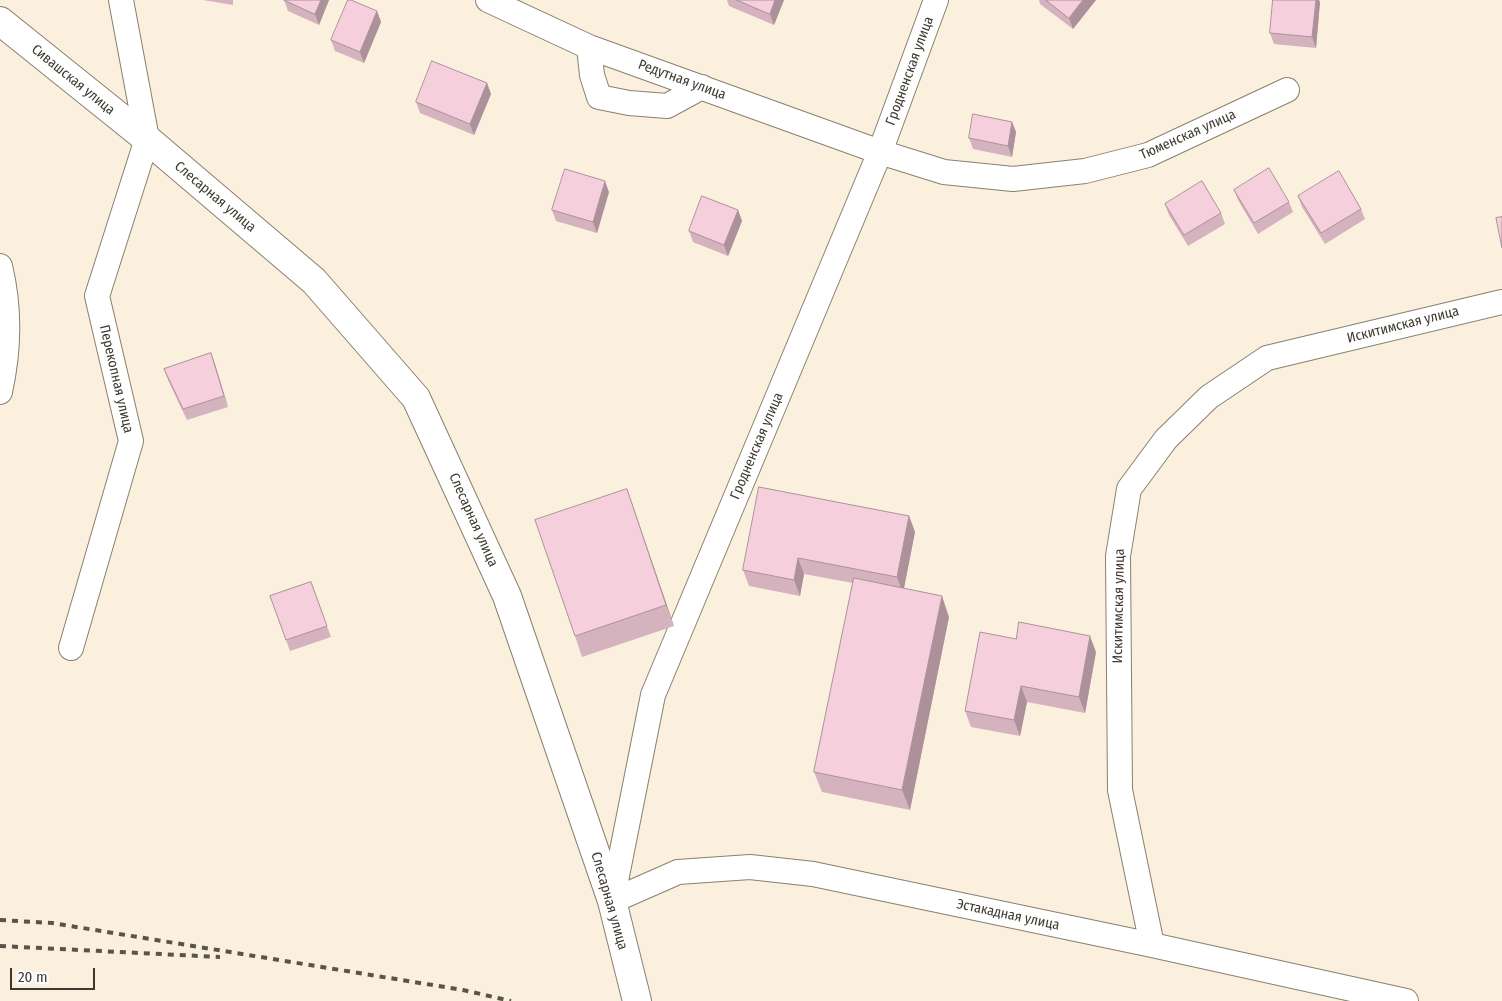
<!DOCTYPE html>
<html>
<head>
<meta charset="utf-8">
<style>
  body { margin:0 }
  #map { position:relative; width:1502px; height:1001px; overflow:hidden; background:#faf0dd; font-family:"Fira Sans Condensed",sans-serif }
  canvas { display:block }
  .scale { position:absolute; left:10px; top:968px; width:85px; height:22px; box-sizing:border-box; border:2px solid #3d3931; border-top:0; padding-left:6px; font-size:15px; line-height:18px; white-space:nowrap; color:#3d3931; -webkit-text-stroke:4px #fefefe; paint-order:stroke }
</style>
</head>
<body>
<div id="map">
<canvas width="1502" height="1001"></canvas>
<div class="scale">20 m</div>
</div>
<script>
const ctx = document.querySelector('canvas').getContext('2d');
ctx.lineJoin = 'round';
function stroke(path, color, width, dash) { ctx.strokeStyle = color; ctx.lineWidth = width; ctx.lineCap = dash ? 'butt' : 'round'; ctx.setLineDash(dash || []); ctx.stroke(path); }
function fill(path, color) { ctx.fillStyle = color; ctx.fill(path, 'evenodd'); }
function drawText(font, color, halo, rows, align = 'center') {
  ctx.font = font + ' "Fira Sans Condensed",sans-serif'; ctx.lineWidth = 5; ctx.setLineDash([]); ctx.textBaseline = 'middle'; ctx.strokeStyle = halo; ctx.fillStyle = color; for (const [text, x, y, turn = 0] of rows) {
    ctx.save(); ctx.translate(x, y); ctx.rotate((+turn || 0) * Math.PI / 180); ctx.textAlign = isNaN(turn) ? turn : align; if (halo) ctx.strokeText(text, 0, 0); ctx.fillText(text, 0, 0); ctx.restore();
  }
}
const street = new Path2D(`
  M 488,0 L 589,47 L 880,152 L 944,172 L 1013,179 L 1085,171 L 1148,155 L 1287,90
  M 589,47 L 592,75 L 599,97 L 629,103 L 667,106 L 702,87
  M 0,266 C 10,307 9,351 0,392
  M 71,648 L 131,441 L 97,296 L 147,139 L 121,0
  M 612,901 L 653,695 L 880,152 L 936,0
  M 612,901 L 678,872 L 750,867 L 813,874 L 1152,945 L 1406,1001
  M 1152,945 L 1120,790 L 1118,556 L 1129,489 L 1166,439 L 1209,397 L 1267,358 L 1502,302`);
const secondary = new Path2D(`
  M 0,21 L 147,139 L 314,281 L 416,398 L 507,596 L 612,901 L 637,1001`);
stroke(street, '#89806e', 26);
stroke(secondary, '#89806e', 30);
stroke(street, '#fff', 24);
stroke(secondary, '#fff', 28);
stroke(new Path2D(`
  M 0,920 L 52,923 L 463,990 L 511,1001
  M 0,946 L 220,957`), '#59544a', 4, [6, 6]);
fill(new Path2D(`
  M 203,0 L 233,0 L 233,5 Z
  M 284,0 L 329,0 L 319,25 L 288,11 Z
  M 727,0 L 784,0 L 774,25 L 729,6 Z
  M 1039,0 L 1096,0 L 1073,29 L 1040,4 Z
  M 1320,2 L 1316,48 L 1274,44 L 1270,33 Z
  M 377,11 L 381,22 L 364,63 L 335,51 L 331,40 Z
  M 487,83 L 491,94 L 474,135 L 420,113 L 416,102 Z
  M 1012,122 L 1016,132 L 1012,157 L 973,149 L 969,138 Z
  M 1234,190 L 1289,202 L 1293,212 L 1258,234 L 1238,200 Z
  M 609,192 L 597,233 L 556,221 L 552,210 Z
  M 1298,196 L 1361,209 L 1365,219 L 1325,244 L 1302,207 Z
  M 1165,204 L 1221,213 L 1225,224 L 1188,246 L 1169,215 Z
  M 738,210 L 742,221 L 728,256 L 693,242 L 689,231 Z
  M 211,353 L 228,407 L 187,420 L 168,380 L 164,369 Z
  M 627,489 L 674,626 L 582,657 L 575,636 Z
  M 909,516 L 915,532 L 904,588 L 949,617 L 910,810 L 822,792 L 814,772 L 853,583 L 804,574 L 800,596 L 749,586 L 743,570 Z
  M 311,582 L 331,637 L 290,651 L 270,596 Z
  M 1096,652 L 1085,713 L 1027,702 L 1020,736 L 971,727 L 965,711 Z`), '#d4b2be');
fill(new Path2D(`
  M 321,0 L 329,0 L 319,25 L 315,14 Z
  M 775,0 L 784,0 L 774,25 L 770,14 Z
  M 1083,0 L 1096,0 L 1073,29 L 1069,18 Z
  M 1316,0 L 1319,0 L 1320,2 L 1316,48 L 1312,37 Z
  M 377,11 L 381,22 L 364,63 L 360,52 Z
  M 487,83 L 491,94 L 474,135 L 470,124 Z
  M 1012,122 L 1016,132 L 1012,157 L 1008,146 Z
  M 605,181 L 609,192 L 597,233 L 593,222 Z
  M 738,210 L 742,221 L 728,256 L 724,245 Z
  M 211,353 L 215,364 L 228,407 L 224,396 Z
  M 627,489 L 634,509 L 674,626 L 666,605 Z
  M 909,516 L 915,532 L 903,593 L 897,577 Z
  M 798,558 L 804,574 L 800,596 L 794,580 Z
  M 942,596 L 949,617 L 910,810 L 902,790 Z
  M 1090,636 L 1096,652 L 1085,713 L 1079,697 Z
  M 1021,686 L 1027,702 L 1020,736 L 1014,720 Z`), '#ac919b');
const building = new Path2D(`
  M 284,0 L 321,0 L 315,14 Z
  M 348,0 L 351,0 L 377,11 L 360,52 L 331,40 Z
  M 737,0 L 775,0 L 770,14 Z
  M 1046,0 L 1083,0 L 1069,18 Z
  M 1273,0 L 1316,0 L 1312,37 L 1270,33 Z
  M 432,61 L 487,83 L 470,124 L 416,102 Z
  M 973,114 L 1012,122 L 1008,146 L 969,138 Z
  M 1269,168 L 1289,202 L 1254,223 L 1234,190 Z
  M 565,169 L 605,181 L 593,222 L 552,210 Z
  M 1339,171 L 1361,209 L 1321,233 L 1298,196 Z
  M 1202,181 L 1221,213 L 1184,235 L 1165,204 Z
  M 702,196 L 738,210 L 724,245 L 689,231 Z
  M 1502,217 L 1502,248 L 1496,218 Z
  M 211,353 L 224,396 L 183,409 L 164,369 Z
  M 759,487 L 909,516 L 897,577 L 798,558 L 794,580 L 743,570 Z
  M 627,489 L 666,605 L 575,636 L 535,520 Z
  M 854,578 L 942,596 L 902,790 L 814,772 Z
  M 311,582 L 327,626 L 286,640 L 270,596 Z
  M 1019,622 L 1090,636 L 1079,697 L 1021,686 L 1014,720 L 965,711 L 980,632 L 1016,639 Z`);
fill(building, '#f6cfdd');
stroke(building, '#ac919b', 1);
drawText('14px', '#3d3931', '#fefefe', [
  ["Гродненская улица",910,71,-70],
  ["Сивашская улица",73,80,39],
  ["Редутная улица",682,80,20],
  ["Тюменская улица",1188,135,-24],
  ["Слесарная улица",215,197,40],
  ["Искитимская улица",1403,325,-14],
  ["Перекопная улица",116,379,77],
  ["Гродненская улица",757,446,-67],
  ["Слесарная улица",473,520,66],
  ["Искитимская улица",1119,606,-89],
  ["Слесарная улица",609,901,74],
  ["Эстакадная улица",1008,915,12]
]);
</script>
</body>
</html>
